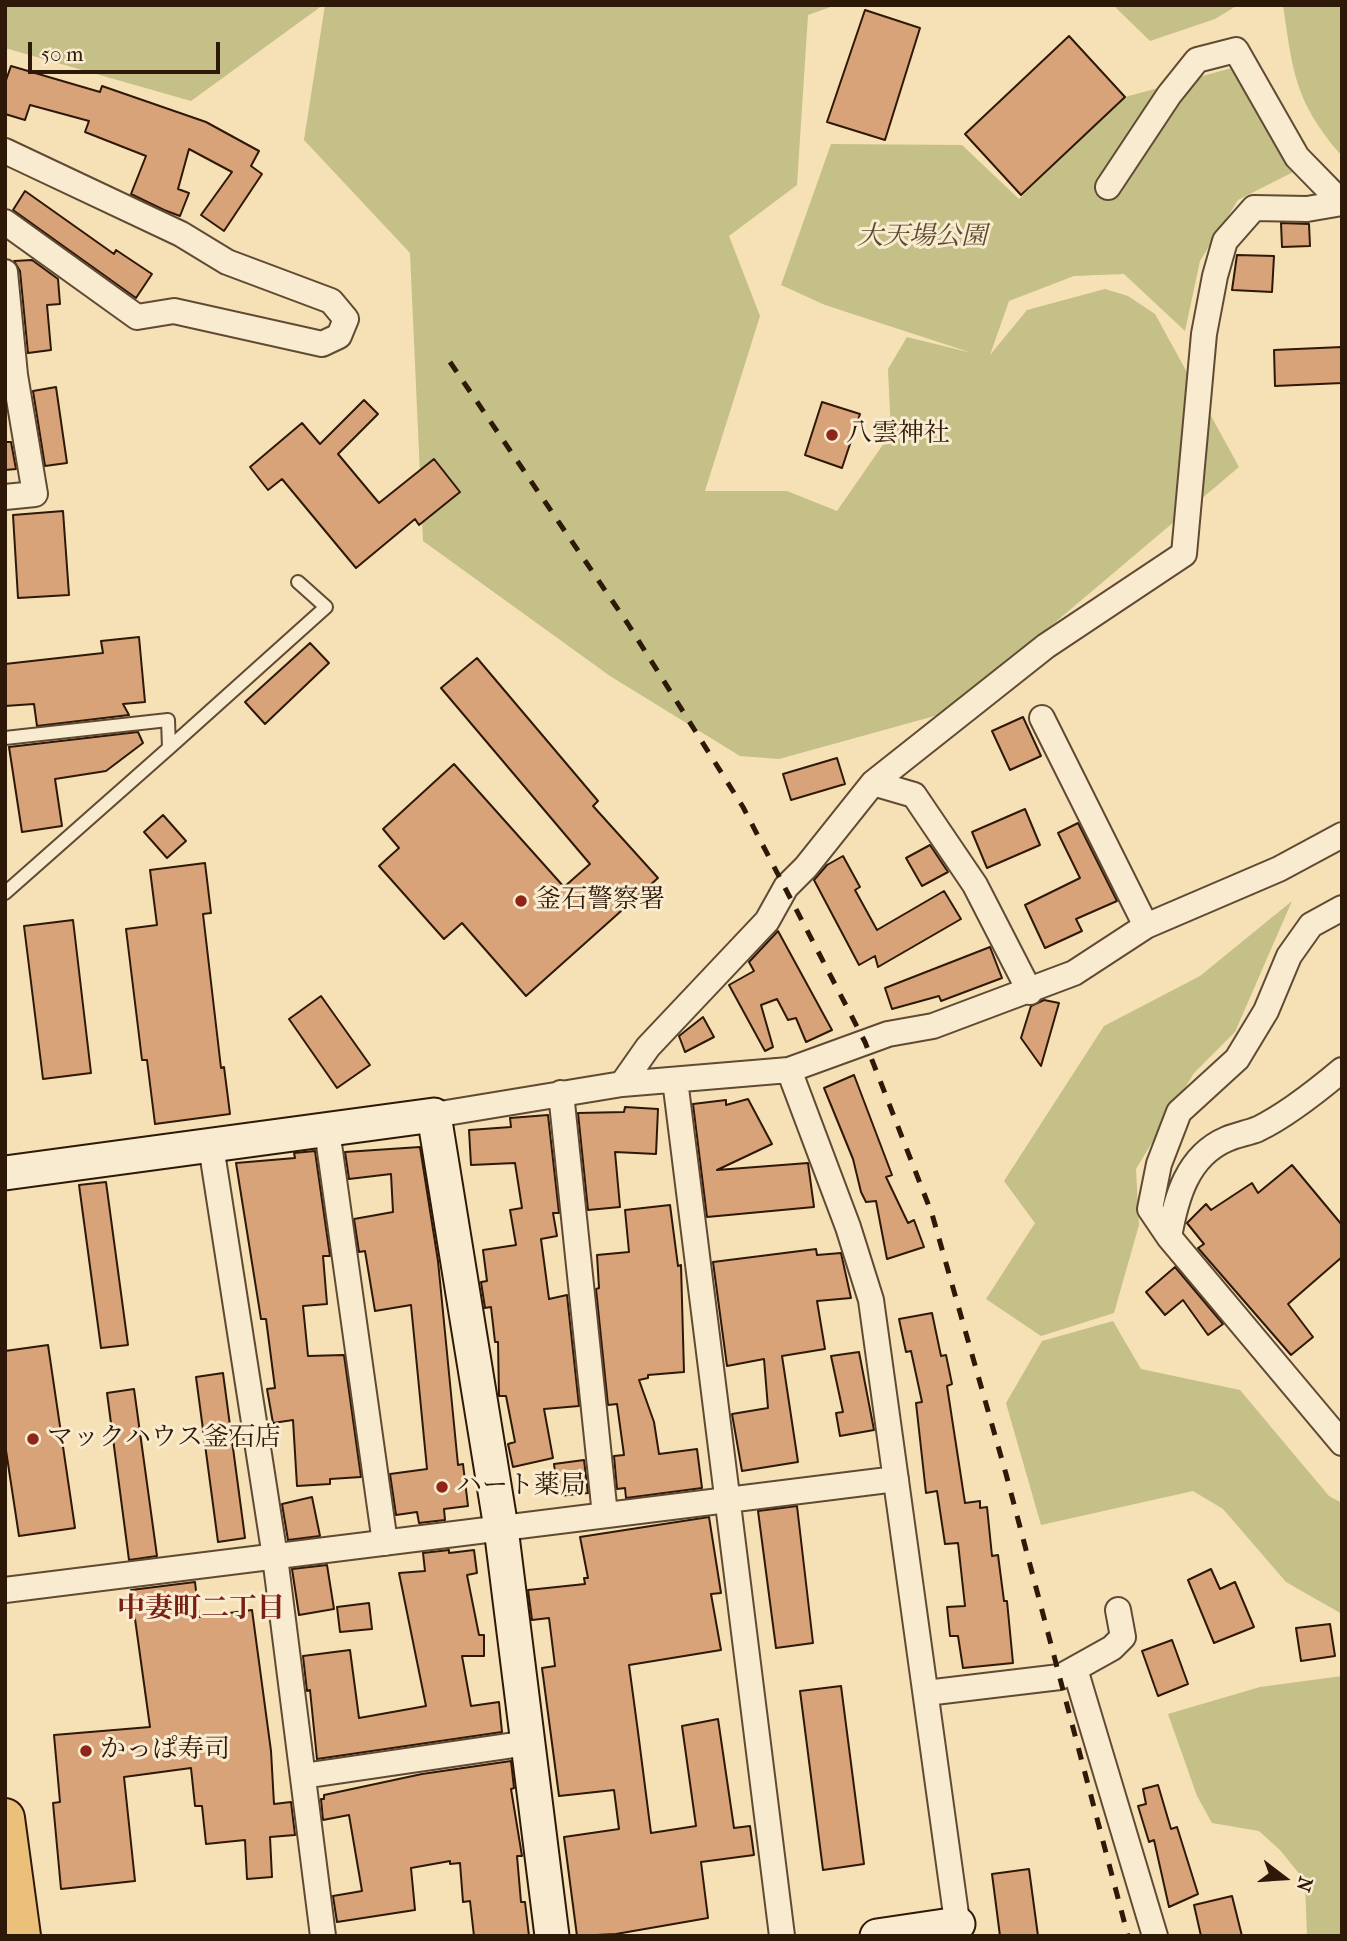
<!DOCTYPE html>
<html>
<head>
<meta charset="utf-8">
<style>
  body { margin:0 }
  #map { position:relative; width:1347px; height:1941px; overflow:hidden; background:#f6e0b5; font-family:"IM FELL French Canon",serif }
  canvas { display:block }
  .frame { position:absolute; inset:0; border:7px solid #2e1808; pointer-events:none }
  .north { position:absolute; left:1249px; top:1843px; width:70px; height:70px; -webkit-text-stroke:5px #f9ebcf; paint-order:stroke; rotate:107deg; font-size:19px; font-weight:700; line-height:28px; text-align:center; color:#2e1808 }
  .north::after { content:''; display:block; margin:auto; width:24px; height:32px; background:#2e1808; clip-path:polygon(50% 0,100% 100%,50% 72%,0 100%) }
  .scale { position:absolute; left:28px; top:42px; width:192px; height:32px; box-sizing:border-box; border:4px solid #2e1808; border-top:0; padding-left:9px; font-size:21px; line-height:24px; white-space:nowrap; color:#2e1808; -webkit-text-stroke:5px #f9ebcf; paint-order:stroke }
</style>
</head>
<body>
<div id="map">
<canvas width="1347" height="1941"></canvas>
<div class="frame"></div>
<div class="north">N</div>
<div class="scale">50 m</div>
</div>
<script>
const ctx = document.querySelector('canvas').getContext('2d');
ctx.lineJoin = 'round';
function fill(path, color) { ctx.fillStyle = color; ctx.fill(path, 'evenodd'); }
function stroke(path, color, width, dash) { ctx.strokeStyle = color; ctx.lineWidth = width; ctx.lineCap = dash ? 'butt' : 'round'; ctx.setLineDash(dash || []); ctx.stroke(path); }
function drawText(font, color, halo, rows, align = 'center') {
  ctx.font = font + ' "IM FELL French Canon","Noto Serif JP",serif'; ctx.lineWidth = 6; ctx.setLineDash([]); ctx.textBaseline = 'middle'; ctx.strokeStyle = halo; ctx.fillStyle = color; for (const [text, x, y, turn = 0] of rows) {
    ctx.save(); ctx.translate(x, y); ctx.rotate((+turn || 0) * Math.PI / 180); ctx.textAlign = isNaN(turn) ? turn : align; if (halo) ctx.strokeText(text, 0, 0); ctx.fillText(text, 0, 0); ctx.restore();
  }
}
fill(new Path2D(`
  M 5,5 L 323,5 L 191,101 L 5,48 Z
  M 325,5 L 836,5 L 808,15 L 797,185 L 729,236 L 760,316 L 705,491 L 787,491 L 837,511 L 891,433 L 888,369 L 907,337 L 972,353 L 825,305 L 781,285 L 831,144 L 962,145 L 1019,199 L 1125,97 L 1243,65 L 1305,166 L 1238,200 L 1200,261 L 1185,331 L 1124,274 L 1074,276 L 1009,301 L 990,355 L 1027,310 L 1105,289 L 1128,296 L 1155,314 L 1239,467 L 949,712 L 779,759 L 740,756 L 610,676 L 423,541 L 410,253 L 304,140 Z
  M 1113,5 L 1238,5 L 1215,19 L 1150,41 Z
  M 1283,5 L 1342,5 L 1342,156 C 1295,102 1293,73 1283,5 Z
  M 1292,901 L 1235,1032 L 1194,1073 L 1136,1169 L 1139,1225 L 1114,1313 L 1041,1336 L 986,1299 L 1035,1223 L 1004,1181 L 1104,1026 L 1200,976 Z
  M 1113,1321 L 1141,1369 L 1240,1390 L 1329,1496 L 1342,1503 L 1342,1614 L 1286,1582 L 1223,1509 L 1193,1491 L 1041,1525 L 1006,1403 L 1042,1341 Z
  M 1342,1676 L 1342,1936 L 1307,1936 L 1305,1881 L 1280,1850 L 1259,1831 L 1212,1823 L 1197,1796 L 1168,1714 L 1260,1687 Z`), '#c4c088');
const building = new Path2D(`
  M 865,10 L 920,28 L 885,140 L 827,122 Z
  M 1069,36 L 1125,97 L 1021,195 L 965,134 Z
  M 11,66 L 100,92 L 102,86 L 206,122 L 259,151 L 251,166 L 262,174 L 224,231 L 201,215 L 232,172 L 189,149 L 178,189 L 189,193 L 180,216 L 164,210 L 131,194 L 146,156 L 85,132 L 89,121 L 30,105 L 25,120 L 5,114 L 5,83 Z
  M 25,191 L 114,254 L 116,250 L 152,274 L 136,298 L 13,210 Z
  M 1281,223 L 1309,224 L 1310,246 L 1282,247 Z
  M 1237,255 L 1274,256 L 1272,292 L 1232,290 Z
  M 32,260 L 58,279 L 60,304 L 47,305 L 51,350 L 28,353 L 20,271 L 14,261 Z
  M 1342,347 L 1342,383 L 1275,386 L 1274,350 Z
  M 56,387 L 67,463 L 45,466 L 33,391 Z
  M 364,400 L 378,414 L 338,454 L 379,503 L 434,459 L 460,492 L 419,525 L 415,519 L 356,568 L 282,479 L 268,490 L 250,467 L 302,423 L 320,444 Z
  M 822,402 L 860,414 L 842,468 L 805,455 Z
  M 5,442 L 11,442 L 16,469 L 5,470 Z
  M 63,511 L 69,595 L 18,598 L 13,515 Z
  M 139,637 L 145,702 L 123,704 L 129,715 L 37,726 L 34,704 L 5,706 L 5,664 L 103,653 L 101,641 Z
  M 310,643 L 329,663 L 265,724 L 245,702 Z
  M 477,658 L 598,801 L 593,806 L 658,878 L 526,996 L 462,923 L 444,939 L 379,866 L 399,848 L 383,829 L 454,764 L 564,887 L 590,864 L 441,688 Z
  M 1023,717 L 1041,756 L 1010,770 L 992,731 Z
  M 138,732 L 143,743 L 106,771 L 55,779 L 62,826 L 22,832 L 9,747 Z
  M 837,758 L 845,784 L 791,800 L 783,774 Z
  M 1025,809 L 1040,845 L 987,868 L 972,832 Z
  M 163,815 L 186,841 L 167,858 L 144,832 Z
  M 1078,823 L 1117,901 L 1076,919 L 1082,931 L 1045,948 L 1025,905 L 1080,878 L 1058,833 Z
  M 930,845 L 948,872 L 922,886 L 906,858 Z
  M 843,856 L 860,887 L 855,890 L 877,930 L 944,891 L 961,919 L 878,967 L 875,956 L 859,965 L 814,880 L 827,865 Z
  M 205,863 L 211,913 L 203,914 L 221,1068 L 224,1067 L 230,1114 L 155,1124 L 147,1060 L 142,1060 L 126,929 L 157,925 L 150,870 Z
  M 73,920 L 91,1073 L 43,1079 L 24,926 Z
  M 778,931 L 832,1030 L 806,1042 L 796,1018 L 788,1020 L 777,999 L 761,1005 L 773,1047 L 765,1051 L 729,985 L 754,971 L 749,962 Z
  M 990,947 L 1002,978 L 941,1001 L 939,996 L 892,1009 L 885,988 Z
  M 321,996 L 370,1065 L 337,1088 L 289,1019 Z
  M 1044,1000 L 1059,1003 L 1041,1066 L 1021,1038 L 1031,1006 Z
  M 703,1017 L 714,1037 L 685,1052 L 679,1036 Z
  M 854,1075 L 892,1175 L 886,1177 L 908,1223 L 914,1220 L 924,1247 L 887,1259 L 876,1201 L 866,1202 L 861,1192 L 853,1159 L 824,1088 Z
  M 748,1099 L 772,1144 L 717,1170 L 808,1163 L 814,1207 L 707,1217 L 693,1104 L 726,1100 L 726,1105 Z
  M 625,1107 L 658,1109 L 656,1154 L 615,1152 L 620,1207 L 588,1210 L 578,1113 L 624,1112 Z
  M 548,1115 L 559,1213 L 553,1213 L 557,1236 L 541,1239 L 549,1299 L 567,1295 L 579,1406 L 544,1409 L 553,1458 L 513,1467 L 508,1444 L 515,1442 L 506,1396 L 499,1396 L 498,1342 L 495,1342 L 491,1307 L 485,1308 L 481,1282 L 487,1281 L 483,1250 L 516,1245 L 510,1210 L 522,1208 L 515,1163 L 471,1165 L 469,1130 L 511,1127 L 510,1118 Z
  M 420,1147 L 438,1261 L 458,1465 L 463,1464 L 468,1506 L 444,1509 L 445,1520 L 419,1523 L 417,1512 L 396,1515 L 390,1474 L 427,1469 L 411,1305 L 375,1311 L 365,1251 L 359,1252 L 354,1219 L 393,1212 L 391,1174 L 349,1179 L 345,1152 Z
  M 315,1151 L 330,1256 L 323,1256 L 327,1304 L 303,1306 L 308,1356 L 344,1355 L 361,1477 L 330,1479 L 330,1484 L 297,1486 L 293,1420 L 273,1423 L 267,1389 L 275,1388 L 266,1319 L 261,1319 L 236,1163 L 295,1158 L 294,1153 Z
  M 1292,1165 L 1342,1225 L 1342,1257 L 1288,1304 L 1313,1337 L 1291,1355 L 1198,1248 L 1204,1244 L 1187,1223 L 1206,1204 L 1211,1210 L 1252,1183 L 1258,1193 Z
  M 106,1182 L 128,1345 L 101,1348 L 79,1185 Z
  M 670,1205 L 678,1266 L 681,1265 L 684,1372 L 648,1375 L 648,1378 L 639,1380 L 654,1422 L 659,1454 L 697,1449 L 702,1488 L 626,1498 L 625,1488 L 617,1489 L 614,1456 L 624,1455 L 617,1404 L 608,1405 L 596,1289 L 599,1288 L 597,1255 L 629,1252 L 625,1210 Z
  M 816,1249 L 817,1255 L 841,1253 L 851,1298 L 817,1301 L 825,1349 L 782,1356 L 798,1462 L 742,1471 L 732,1414 L 768,1408 L 764,1359 L 727,1366 L 713,1262 Z
  M 1175,1267 L 1223,1324 L 1208,1335 L 1183,1300 L 1165,1315 L 1146,1292 Z
  M 932,1313 L 941,1356 L 946,1355 L 952,1384 L 947,1386 L 965,1503 L 980,1501 L 980,1508 L 987,1507 L 992,1556 L 998,1555 L 1004,1601 L 1007,1601 L 1013,1663 L 963,1668 L 958,1636 L 950,1636 L 947,1607 L 965,1606 L 958,1543 L 945,1544 L 937,1491 L 926,1493 L 916,1403 L 922,1402 L 911,1351 L 906,1352 L 899,1319 Z
  M 48,1345 L 75,1528 L 19,1536 L 5,1444 L 5,1351 Z
  M 859,1352 L 874,1430 L 840,1436 L 836,1413 L 843,1412 L 831,1356 Z
  M 223,1373 L 245,1538 L 218,1542 L 196,1377 Z
  M 134,1389 L 157,1556 L 129,1560 L 107,1393 Z
  M 584,1460 L 588,1493 L 558,1496 L 554,1464 Z
  M 312,1497 L 320,1536 L 288,1540 L 282,1504 Z
  M 797,1506 L 813,1643 L 776,1648 L 758,1511 Z
  M 709,1517 L 721,1593 L 711,1594 L 721,1650 L 629,1665 L 638,1732 L 651,1833 L 696,1826 L 682,1726 L 718,1719 L 734,1828 L 750,1826 L 754,1855 L 701,1862 L 708,1918 L 616,1934 L 577,1936 L 564,1837 L 619,1829 L 614,1790 L 559,1796 L 542,1668 L 555,1666 L 549,1618 L 532,1620 L 528,1590 L 585,1584 L 584,1578 L 588,1578 L 580,1537 Z
  M 449,1550 L 449,1553 L 474,1550 L 477,1573 L 467,1575 L 479,1635 L 484,1635 L 484,1656 L 462,1656 L 471,1706 L 499,1702 L 502,1732 L 317,1759 L 310,1690 L 307,1691 L 303,1656 L 350,1650 L 359,1718 L 426,1706 L 399,1573 L 425,1571 L 423,1553 Z
  M 327,1565 L 334,1609 L 299,1615 L 292,1569 Z
  M 1211,1569 L 1220,1589 L 1235,1582 L 1254,1627 L 1214,1643 L 1188,1580 Z
  M 195,1582 L 199,1617 L 252,1610 L 271,1751 L 274,1804 L 291,1802 L 295,1835 L 270,1837 L 272,1877 L 247,1879 L 245,1840 L 206,1844 L 202,1806 L 195,1806 L 191,1768 L 124,1777 L 135,1881 L 61,1889 L 53,1803 L 60,1802 L 54,1735 L 150,1727 L 131,1590 Z
  M 369,1603 L 372,1629 L 340,1632 L 337,1607 Z
  M 1330,1624 L 1335,1656 L 1301,1661 L 1296,1628 Z
  M 1172,1640 L 1188,1684 L 1158,1696 L 1142,1651 Z
  M 841,1686 L 864,1864 L 823,1870 L 800,1691 Z
  M 511,1761 L 514,1788 L 511,1789 L 522,1856 L 517,1856 L 521,1902 L 525,1902 L 529,1936 L 474,1936 L 470,1901 L 463,1902 L 460,1863 L 450,1864 L 450,1861 L 411,1868 L 415,1910 L 337,1922 L 333,1896 L 362,1891 L 349,1815 L 323,1820 L 321,1799 L 324,1799 L 324,1795 L 422,1774 Z
  M 1158,1785 L 1171,1829 L 1177,1827 L 1198,1894 L 1169,1907 L 1154,1840 L 1149,1842 L 1138,1806 L 1146,1804 L 1143,1789 Z
  M 1029,1869 L 1038,1936 L 1000,1936 L 992,1874 Z
  M 1232,1896 L 1242,1936 L 1201,1936 L 1194,1905 Z`);
fill(building, '#d8a379');
stroke(building, '#2e1808', 2);
const lane = new Path2D(`
  M 5,738 L 168,720 L 169,748 L 5,893
  M 169,748 L 326,607 L 298,582`);
const street = new Path2D(`
  M 5,151 L 181,234 L 227,262 L 331,301 L 346,319 L 339,336 L 322,344 L 174,311 L 137,317 L 5,222
  M 1108,187 L 1169,95 L 1197,60 L 1236,50 L 1297,157 L 1342,203
  M 5,272 L 15,375 L 35,494 L 5,497
  M 1042,718 L 1146,926
  M 873,783 L 914,795 L 975,885 L 1030,992
  M 789,1070 L 848,1227 L 871,1300 L 959,1936
  M 1342,1070 C 1317,1091 1287,1115 1258,1129 C 1248,1133 1236,1135 1227,1139 C 1187,1156 1176,1198 1169,1237 L 1342,1443
  M 675,1080 L 782,1936
  M 622,1084 L 648,1047 L 767,921 L 786,887 L 806,867 L 873,783 L 1046,646 L 1184,554 L 1204,334 L 1215,276 L 1225,241 L 1254,208 L 1307,209 L 1342,203
  M 561,1093 L 605,1515
  M 434,1115 L 622,1084 L 789,1070 L 888,1034 L 933,1026 L 1074,973 L 1146,926 L 1279,869 L 1342,835
  M 327,1130 L 385,1543
  M 211,1146 L 275,1557 L 323,1936
  M 1169,1237 L 1150,1209 L 1159,1164 L 1179,1112 L 1237,1059 L 1266,1011 L 1289,956 L 1311,925 L 1342,908
  M 5,1590 L 896,1479
  M 1075,1669 L 1155,1936
  M 926,1693 L 1060,1677 L 1112,1648 L 1123,1637 L 1118,1610
  M 303,1776 L 528,1743`);
const secondary = new Path2D(`
  M 5,1173 L 434,1115 L 501,1528 L 552,1936
  M 877,1936 L 958,1924`);
const highway = new Path2D(`
  M 5,1818 L 21,1936`);
stroke(lane, '#604a33', 16);
stroke(street, '#604a33', 28);
stroke(secondary, '#2e1808', 37);
stroke(highway, '#2e1808', 42);
stroke(lane, '#f9ebcf', 12);
stroke(street, '#f9ebcf', 24);
stroke(secondary, '#f9ebcf', 33);
stroke(highway, '#ebc07a', 38);
stroke(new Path2D(`
  M 450,362 L 628,624 L 743,807 L 865,1042 L 932,1214 L 1006,1474 L 1128,1936`), '#2e1808', 5, [12, 12]);
for (const [x, y, r, color] of [
  [832,435,7,"#8f2418"],
  [521,901,7,"#8f2418"],
  [33,1439,7,"#8f2418"],
  [442,1487,7,"#8f2418"],
  [86,1751,7,"#8f2418"]
]) { const dot = new Path2D(); dot.arc(x, y, r, 0, 2 * Math.PI); ctx.fillStyle = color; ctx.fill(dot); stroke(dot, '#f9ebcf', 2.5); }
drawText('italic 26px', '#5b4a2e', '#f9ebcf', [
  ["大天場公園",922,238]
]);
drawText('26px', '#2e1808', '#f9ebcf', [
  ["八雲神社",846,435],
  ["釜石警察署",535,901],
  ["マックハウス釜石店",47,1439],
  ["ハート薬局",456,1487],
  ["かっぱ寿司",100,1751]
], 'left');
drawText('bold 28px', '#7a1f14', '#f9ebcf', [
  ["中妻町二丁目",201,1610]
]);
</script>
</body>
</html>
